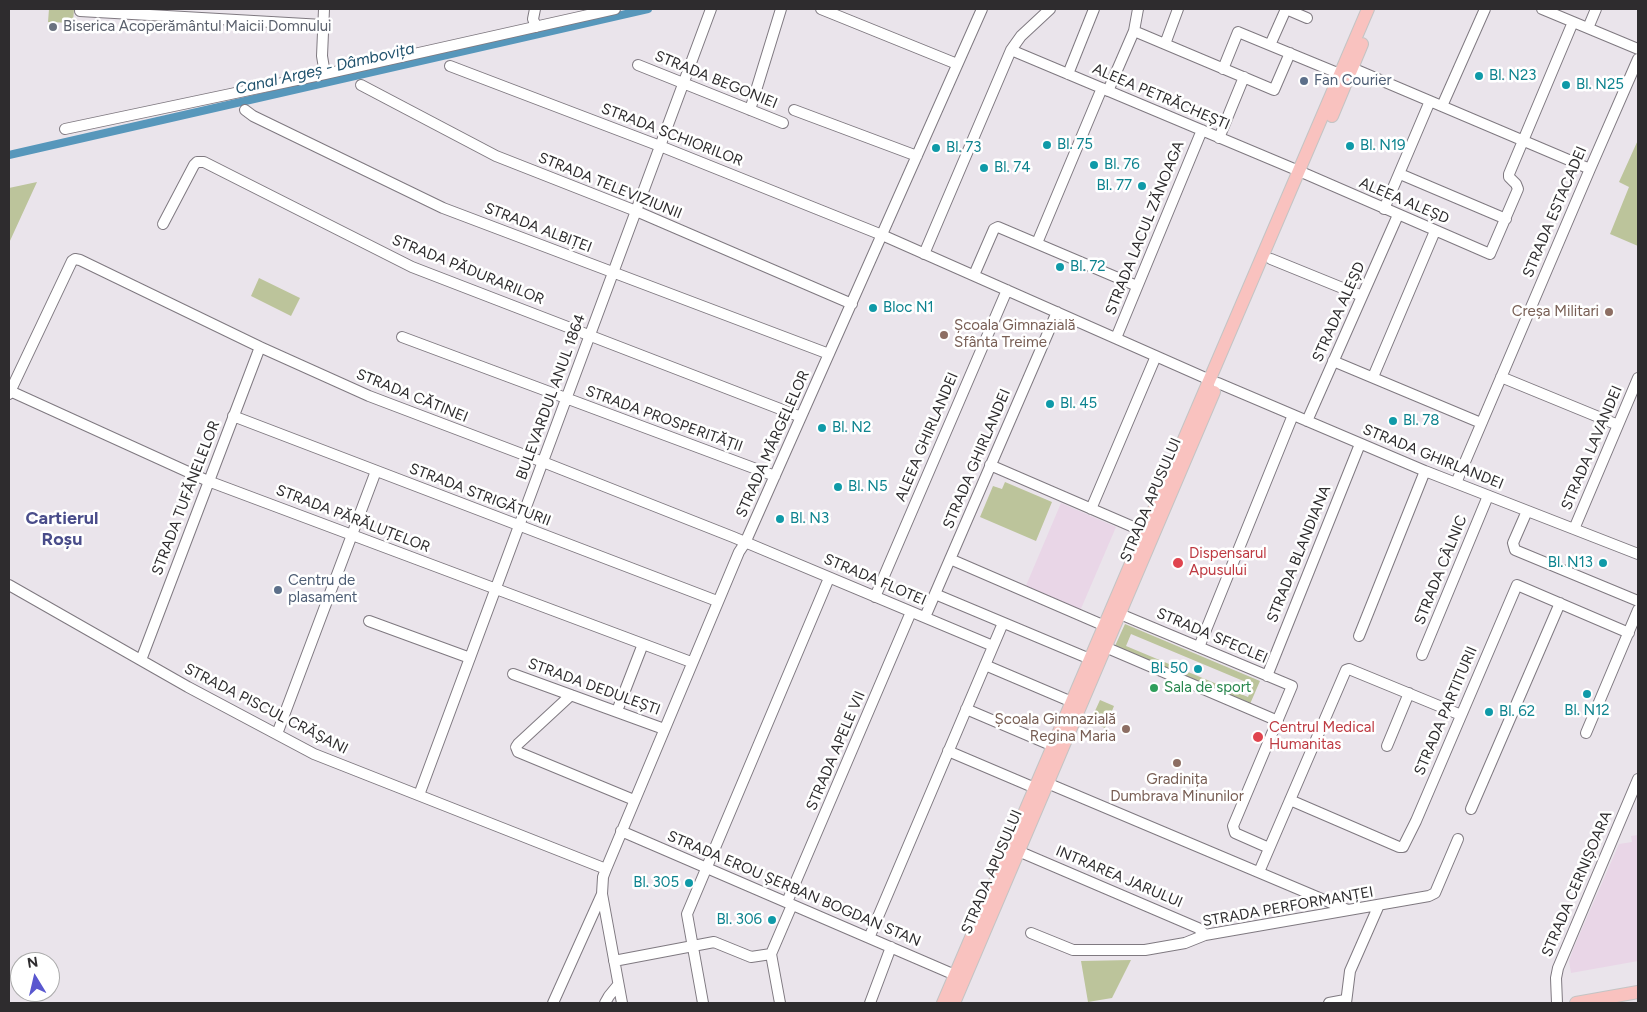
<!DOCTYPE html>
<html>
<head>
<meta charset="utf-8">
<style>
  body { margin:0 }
  #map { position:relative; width:1647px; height:1012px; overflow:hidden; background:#eae4eb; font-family:Figtree,sans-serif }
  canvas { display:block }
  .frame { position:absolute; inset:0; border:10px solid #2e2c2e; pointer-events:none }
  .north { position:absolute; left:10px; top:952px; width:50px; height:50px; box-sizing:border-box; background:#fff; border:1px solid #ababab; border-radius:50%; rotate:351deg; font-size:14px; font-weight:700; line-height:20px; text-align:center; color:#2e2c2e }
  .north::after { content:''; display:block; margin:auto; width:18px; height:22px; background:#5957cf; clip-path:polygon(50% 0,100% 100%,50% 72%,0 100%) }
</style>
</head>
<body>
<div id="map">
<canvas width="1647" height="1012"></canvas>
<div class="frame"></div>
<div class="north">N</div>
</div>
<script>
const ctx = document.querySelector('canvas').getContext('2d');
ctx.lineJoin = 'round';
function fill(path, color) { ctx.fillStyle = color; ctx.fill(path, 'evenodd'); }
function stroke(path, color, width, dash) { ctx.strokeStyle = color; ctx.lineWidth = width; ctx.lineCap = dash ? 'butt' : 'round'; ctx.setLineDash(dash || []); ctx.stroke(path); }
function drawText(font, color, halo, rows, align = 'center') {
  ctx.font = font + ' Figtree,sans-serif'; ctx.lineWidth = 5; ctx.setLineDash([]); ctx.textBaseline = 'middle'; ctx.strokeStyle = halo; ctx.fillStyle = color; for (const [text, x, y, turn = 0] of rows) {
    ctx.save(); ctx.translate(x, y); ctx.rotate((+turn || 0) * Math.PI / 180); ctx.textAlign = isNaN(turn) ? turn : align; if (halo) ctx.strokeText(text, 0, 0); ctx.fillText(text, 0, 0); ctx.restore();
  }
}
fill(new Path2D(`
  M 1061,503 L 1116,527 L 1080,611 L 1025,588 Z
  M 1638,835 L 1638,961 L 1571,973 L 1569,961 L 1574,947 L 1619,844 L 1632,842 L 1631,836 Z`), '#e9d6e7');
fill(new Path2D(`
  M 49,9 L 74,9 L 73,23 L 48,22 Z
  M 1638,140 L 1638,246 L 1610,234 L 1629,187 L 1619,182 Z
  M 37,182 L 9,243 L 9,188 Z
  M 259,278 L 300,298 L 291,316 L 251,296 Z
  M 1005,482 L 1052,502 L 1036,541 L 980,517 L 993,486 L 1002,489 Z
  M 1125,624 L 1260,681 L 1250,704 L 1115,646 ZM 1131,634 L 1253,685 L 1248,697 L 1126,646 Z
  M 1100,700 L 1114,706 L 1105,728 L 1090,722 Z
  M 1131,960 L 1112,998 L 1088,1002 L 1081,961 Z`), '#bcc49b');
stroke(new Path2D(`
  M 9,155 L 648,9`), '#5797bb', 8);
const minor = new Path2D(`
  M 324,9 L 322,56 L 325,74
  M 535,9 L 533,19 L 536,27
  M 821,9 L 957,64
  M 1286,9 L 1307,18
  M 1542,9 L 1638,49
  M 80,11 L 323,25
  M 1588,28 L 1596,9
  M 1134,31 L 1274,90 L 1290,53
  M 1165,44 L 1178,9
  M 1270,45 L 1286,9
  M 1011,50 L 1299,171 L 1490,254 L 1518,189 L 1516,184 L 1509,177 L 1509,174 L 1573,22
  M 638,65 L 783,123
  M 450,66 L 660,146 L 882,235 L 1210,380
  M 1352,68 L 1590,169
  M 1223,69 L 1238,32 L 1340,74
  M 1068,74 L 1094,9
  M 361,85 L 496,156 L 636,211 L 852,304
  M 1108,91 L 1134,31 L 1138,9
  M 1442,106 L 1485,9
  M 245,110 L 253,116 L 443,208 L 829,354
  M 750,110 L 781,9
  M 794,110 L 917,156
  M 65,129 L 325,74 L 615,9
  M 1219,138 L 1244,77
  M 1400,174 L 1506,219
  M 1384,209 L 1430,101
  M 163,224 L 194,165 L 197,162 L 204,162 L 412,267 L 801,417
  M 1037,243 L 1102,88
  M 924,254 L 1011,50 L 1021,36 L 1050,9
  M 1271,259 L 1362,296
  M 974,275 L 994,229 L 998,227 L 1137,286
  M 402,337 L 775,476
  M 1116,338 L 1202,130
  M 1333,361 L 1481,423
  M 1373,377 L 1435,231
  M 1501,377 L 1618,425
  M 1218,383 L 1425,471 L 1638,554
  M 10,391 L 208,481 L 691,662
  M 9,394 L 72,261 L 75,259 L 80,260 L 260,347 L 369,396 L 543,462 L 733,537 L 993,646
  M 233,416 L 717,601
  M 1307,421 L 1398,215
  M 990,465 L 1145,532
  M 1456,483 L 1590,169 L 1638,59
  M 1091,509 L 1156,356
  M 1527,511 L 1513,543 L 1515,550 L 1638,601
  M 1574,529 L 1638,378
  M 950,559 L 1105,626
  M 9,585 L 188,687 L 314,754 L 606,869
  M 935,594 L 1090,659
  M 875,597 L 1007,290
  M 1120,614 L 1292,686 L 1233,826 L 1235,833 L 1269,848
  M 925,617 L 1057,312
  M 369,621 L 470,658
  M 1359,636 L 1425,471
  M 1105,647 L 1278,721
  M 1199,647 L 1293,415
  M 1422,655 L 1488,496
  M 141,660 L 260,347
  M 985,665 L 1072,702
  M 513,674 L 664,729
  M 1267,676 L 1360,444
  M 571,695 L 518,744 L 516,747 L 518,752 L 634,800
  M 966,709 L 1053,746
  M 617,711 L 643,644
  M 1586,733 L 1638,610
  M 277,734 L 376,471
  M 1387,746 L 1409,693
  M 948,751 L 1035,788
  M 1047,783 L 1348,910
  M 419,795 L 711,9
  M 1290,800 L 1399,847 L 1403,847 L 1416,821 L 1517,585 L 1629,633
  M 1471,809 L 1560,603
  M 621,831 L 955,975
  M 1018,851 L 1198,928 L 1205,935
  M 1259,872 L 1346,670 L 1349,669 L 1461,715
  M 787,902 L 911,612
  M 1031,933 L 1073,950 L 1145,950 L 1185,943 L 1205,935 L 1429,896 L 1435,893 L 1458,839
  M 869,938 L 1003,623
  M 614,961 L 714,942 L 751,957 L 771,954
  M 553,1003 L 602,894
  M 605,1003 L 609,996 L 618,985
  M 622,1003 L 602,894 L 603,877 L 606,869 L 739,552 L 745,543 L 982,9
  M 703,1003 L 687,914 L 829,578
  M 780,1003 L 771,954 L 792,905
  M 870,1003 L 891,947
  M 1329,1003 L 1345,1000
  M 1346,1003 L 1350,971 L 1379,905
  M 1557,1003 L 1556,978 L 1558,968 L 1638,779`);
const major = new Path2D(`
  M 1332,116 L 1362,44
  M 943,1003 L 1368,9
  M 954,1003 L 1214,392
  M 1576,1003 L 1638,992`);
stroke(minor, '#7f7980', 12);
stroke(major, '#c4c4c4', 14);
stroke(minor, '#fff', 10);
stroke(major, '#f9c2bf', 12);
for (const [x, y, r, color] of [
  [53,27,5,"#6b7280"],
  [1479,76,5,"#0f9aa8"],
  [1304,81,5,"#5c6f8a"],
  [1566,85,5,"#0f9aa8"],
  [1047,145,5,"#0f9aa8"],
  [1350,146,5,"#0f9aa8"],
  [936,148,5,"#0f9aa8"],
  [1094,165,5,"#0f9aa8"],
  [984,168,5,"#0f9aa8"],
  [1142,186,5,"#0f9aa8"],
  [1060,267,5,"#0f9aa8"],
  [873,308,5,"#0f9aa8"],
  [1609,312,5,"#8d6e63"],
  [944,335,5,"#8d6e63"],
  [1050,404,5,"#0f9aa8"],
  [1393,421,5,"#0f9aa8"],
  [822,428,5,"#0f9aa8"],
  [838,487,5,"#0f9aa8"],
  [780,519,5,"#0f9aa8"],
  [1178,563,6,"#e0444e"],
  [1603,563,5,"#0f9aa8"],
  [278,590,5,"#5c6f8a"],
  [1198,669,5,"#0f9aa8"],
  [1154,688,5,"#2e9e5b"],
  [1587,694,5,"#0f9aa8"],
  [1489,712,5,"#0f9aa8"],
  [1126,729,5,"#8d6e63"],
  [1258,737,6,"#e0444e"],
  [1177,763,5,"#8d6e63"],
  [689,883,5,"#0f9aa8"],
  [772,920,5,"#0f9aa8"]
]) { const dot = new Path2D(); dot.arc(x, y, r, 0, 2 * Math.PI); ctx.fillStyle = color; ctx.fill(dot); stroke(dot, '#fff', 2); }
drawText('15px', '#5b616d', '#fff', [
  ["Biserica Acoperământul Maicii Domnului",63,27]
], 'left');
drawText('15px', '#0d838f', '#fff', [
  ["Bl. N23",1489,76],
  ["Bl. N25",1576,85],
  ["Bl. 75",1057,145],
  ["Bl. N19",1360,146],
  ["Bl. 73",946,148],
  ["Bl. 76",1104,165],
  ["Bl. 74",994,168],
  ["Bl. 77",1132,186,"right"],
  ["Bl. 72",1070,267],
  ["Bloc N1",883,308],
  ["Bl. 45",1060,404],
  ["Bl. 78",1403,421],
  ["Bl. N2",832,428],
  ["Bl. N5",848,487],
  ["Bl. N3",790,519],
  ["Bl. N13",1593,563,"right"],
  ["Bl. 50",1188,669,"right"],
  ["Bl. N12",1587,711,"center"],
  ["Bl. 62",1499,712],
  ["Bl. 305",679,883,"right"],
  ["Bl. 306",762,920,"right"]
], 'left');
drawText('15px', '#2e2c2e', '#fff', [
  ["STRADA BEGONIEI",716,80,22],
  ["ALEEA PETRĂCHEȘTI",1161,97,23],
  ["STRADA SCHIORILOR",672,135,21],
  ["STRADA TELEVIZIUNII",610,186,22],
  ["ALEEA ALEȘD",1404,201,23],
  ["STRADA ESTACADEI",1555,212,-67],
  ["STRADA ALBIȚEI",538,228,21],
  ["STRADA LACUL ZĂNOAGA",1145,228,-68],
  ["STRADA PĂDURARILOR",468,270,22],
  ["STRADA ALEȘD",1339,312,-66],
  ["STRADA CĂTINEI",412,396,22],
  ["BULEVARDUL ANUL 1864",551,397,-70],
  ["STRADA PROSPERITĂȚII",664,419,20],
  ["ALEEA GHIRLANDEI",927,437,-67],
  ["STRADA MĂRGELELOR",773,444,-66],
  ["STRADA LAVANDEI",1592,448,-67],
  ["STRADA GHIRLANDEI",1433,457,22],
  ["STRADA GHIRLANDEI",977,459,-67],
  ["STRADA STRIGĂTURII",480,495,21],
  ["STRADA TUFĂNELELOR",186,498,-69],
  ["STRADA APUSULUI",1151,500,-67],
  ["STRADA PĂRĂLUȚELOR",353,519,21],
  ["STRADA BLANDIANA",1299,554,-68],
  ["STRADA CÂLNIC",1441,570,-68],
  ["STRADA FLOTEI",875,580,23],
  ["STRADA SFECLEI",1212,636,23],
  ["STRADA DEDULEȘTI",594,687,20],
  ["STRADA PISCUL CRĂȘANI",266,709,27],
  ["STRADA PARTITURII",1446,711,-67],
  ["STRADA APELE VII",836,751,-67],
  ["STRADA APUSULUI",992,872,-67],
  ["INTRAREA JARULUI",1119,877,23],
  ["STRADA CERNIȘOARA",1577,884,-67],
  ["STRADA EROU ȘERBAN BOGDAN STAN",794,889,23],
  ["STRADA PERFORMANȚEI",1288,907,-10]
]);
drawText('15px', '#4e5e75', '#fff', [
  ["Fan Courier",1314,81],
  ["Centru de",288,581],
  ["plasament",288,598]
], 'left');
drawText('15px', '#785e54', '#fff', [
  ["Creșa Militari",1599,312],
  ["Școala Gimnazială",954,326,"left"],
  ["Sfânta Treime",954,343,"left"],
  ["Școala Gimnazială",1116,720],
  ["Regina Maria",1116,737],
  ["Gradinița",1177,780,"center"],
  ["Dumbrava Minunilor",1177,797,"center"]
], 'right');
drawText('15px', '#be3a42', '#fff', [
  ["Dispensarul",1189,554],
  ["Apusului",1189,571],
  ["Centrul Medical",1269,728],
  ["Humanitas",1269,745]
], 'left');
drawText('15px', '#27864d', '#fff', [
  ["Sala de sport",1164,688]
], 'left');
drawText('italic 16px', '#21536e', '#fff', [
  ["Canal Argeș - Dâmbovița",325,69,-13]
]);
drawText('bold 18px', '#494c8a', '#fff', [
  ["Cartierul",62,519],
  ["Roșu",62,540]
]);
</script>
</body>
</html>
